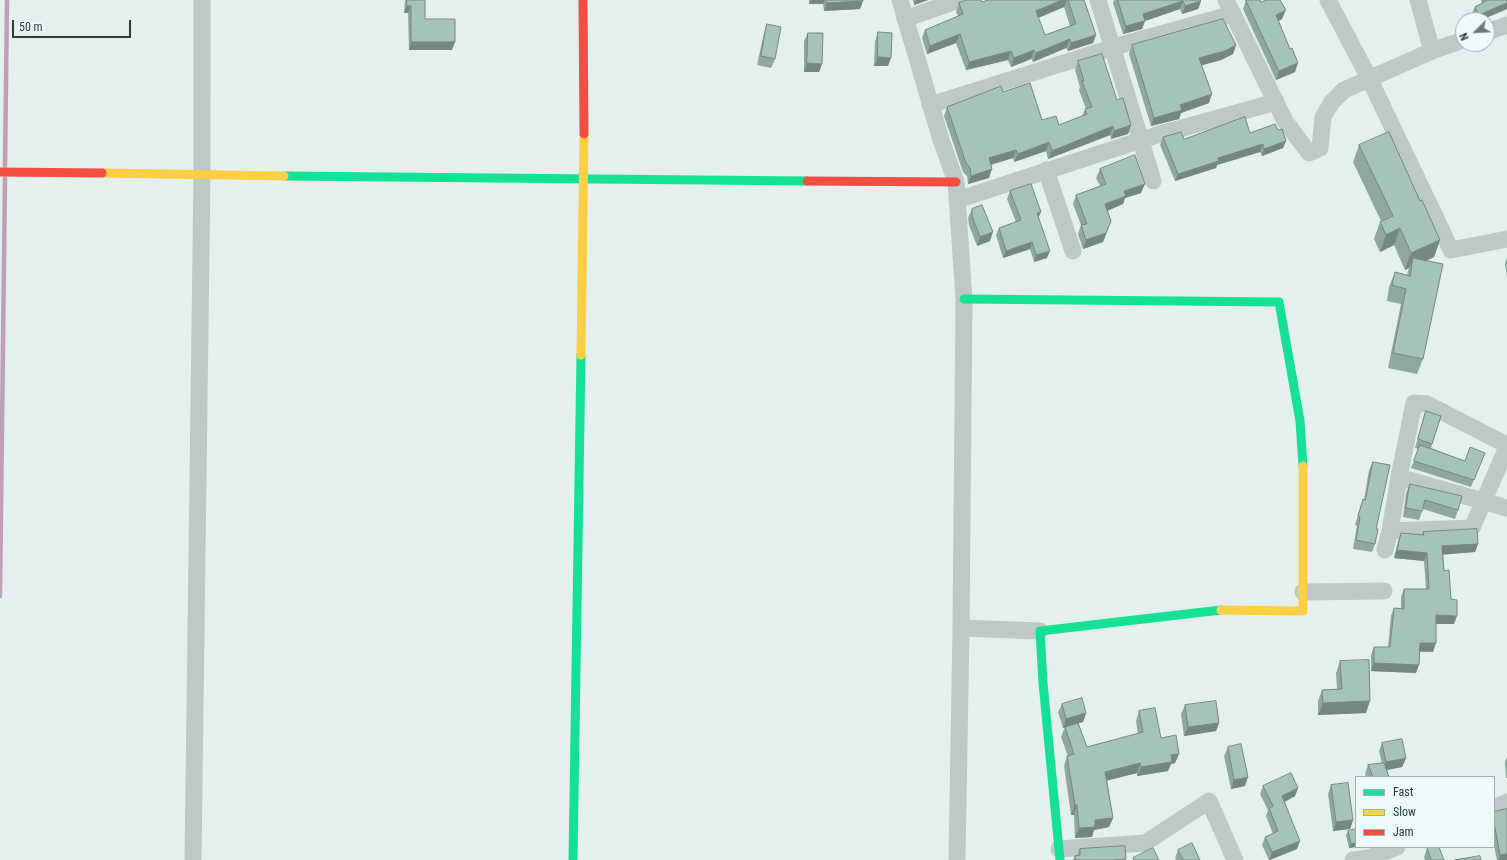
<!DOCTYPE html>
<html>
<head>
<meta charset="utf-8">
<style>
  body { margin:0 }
  #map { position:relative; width:1507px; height:860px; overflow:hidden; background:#e4f0ee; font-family:"Roboto Condensed",sans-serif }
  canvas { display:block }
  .legend { position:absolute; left:1355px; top:776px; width:140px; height:72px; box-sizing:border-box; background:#ecfbf9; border:1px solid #9eaeaa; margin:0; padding:5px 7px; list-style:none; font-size:12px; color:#2a3a34 }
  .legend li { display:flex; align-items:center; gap:8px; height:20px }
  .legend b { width:20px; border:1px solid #9eaeaa }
  .north { position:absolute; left:1455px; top:12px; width:40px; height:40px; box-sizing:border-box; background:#ecfbf9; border:1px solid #9eaeaa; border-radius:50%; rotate:246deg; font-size:11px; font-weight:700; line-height:16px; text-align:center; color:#2a3a34 }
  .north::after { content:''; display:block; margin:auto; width:14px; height:18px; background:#6b7a75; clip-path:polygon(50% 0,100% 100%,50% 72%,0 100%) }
  .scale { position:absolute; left:12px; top:20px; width:119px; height:18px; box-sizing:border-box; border:2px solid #2a3a34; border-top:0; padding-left:5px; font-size:12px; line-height:14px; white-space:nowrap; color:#2a3a34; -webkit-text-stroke:3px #ecfbf9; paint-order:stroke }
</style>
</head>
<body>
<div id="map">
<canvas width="1507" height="860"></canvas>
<ul class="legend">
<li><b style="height:5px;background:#16e098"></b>Fast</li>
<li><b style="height:5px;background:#ffcf43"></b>Slow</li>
<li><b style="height:5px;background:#f24e42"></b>Jam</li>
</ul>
<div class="north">N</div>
<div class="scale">50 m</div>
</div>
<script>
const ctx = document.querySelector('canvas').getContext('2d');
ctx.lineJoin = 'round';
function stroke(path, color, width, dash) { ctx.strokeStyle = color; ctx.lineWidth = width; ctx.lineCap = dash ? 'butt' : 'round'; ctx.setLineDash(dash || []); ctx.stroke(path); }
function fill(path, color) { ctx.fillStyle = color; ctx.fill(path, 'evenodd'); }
stroke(new Path2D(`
  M 5,166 L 7,0
  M 0,596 L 5,178`), '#c1a0b7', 4.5);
stroke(new Path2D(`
  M 900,0 L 941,140 L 956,182 L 964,299 L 961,628 L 957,860
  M 1098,0 L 1153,181
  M 1226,0 L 1285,121 L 1309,153 L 1320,148 L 1323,117 L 1332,102 L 1344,90 L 1432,51 L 1463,40
  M 1328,0 L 1369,78 L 1451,250 L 1507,239
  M 1418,0 L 1432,51
  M 905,19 L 959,0
  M 1487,32 L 1507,25
  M 930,105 L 1121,45 L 1233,14
  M 1046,170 L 1073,251
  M 957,200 L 1157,135 L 1276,102
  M 1507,445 L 1427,404 L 1414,403 L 1399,477 L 1507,508
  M 1399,477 L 1390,531 L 1472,528 L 1507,447
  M 1385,550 L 1390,531
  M 1303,592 L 1384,591
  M 961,628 L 1040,631
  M 1494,808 L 1507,802
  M 1059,849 L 1145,843 L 1209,801 L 1235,860
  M 193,860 L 202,173 L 202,0
  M 1353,860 L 1369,858 L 1397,847`), '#bdc9c6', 17);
stroke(new Path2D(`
  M 284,176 L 807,181
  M 964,299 L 1279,302 L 1300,421 L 1303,466
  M 573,860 L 581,355
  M 1060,860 L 1043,683 L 1040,631 L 1221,610`), '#16e098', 9);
stroke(new Path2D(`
  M 102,173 L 284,176
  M 581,355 L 584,134
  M 1221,610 L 1303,611 L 1303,466`), '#ffcf43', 9);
stroke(new Path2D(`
  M 583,0 L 584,134
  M 0,172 L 102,173
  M 807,181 L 956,182`), '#f24e42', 9);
fill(new Path2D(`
  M 405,0 L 425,0 L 425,19 L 452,50 L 409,50 L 408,13 L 404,13 Z
  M 809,0 L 863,0 L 860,9 L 824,11 L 823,4 L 809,4 Z
  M 913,0 L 928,0 L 914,5 Z
  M 988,0 L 1084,0 L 1096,35 L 1093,43 L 1068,51 L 1066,48 L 1033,62 L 1031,59 L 1011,67 L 1008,60 L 966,70 L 956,43 L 927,54 L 922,38 L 925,30 L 958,16 L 956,12 L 959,3 L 982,2 ZM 1064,7 L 1070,26 L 1045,35 L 1038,18 Z
  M 1114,0 L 1200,0 L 1201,1 L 1198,9 L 1182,14 L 1180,9 L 1145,21 L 1142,29 L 1123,34 L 1113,3 Z
  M 1246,0 L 1261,2 L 1282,19 L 1278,21 L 1290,49 L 1295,72 L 1276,80 L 1243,9 Z
  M 1481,0 L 1507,0 L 1507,9 L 1481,20 L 1476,20 L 1472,13 L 1475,7 L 1482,3 Z
  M 767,24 L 775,59 L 771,68 L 757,65 L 764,33 Z
  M 878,32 L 888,66 L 874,66 L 875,41 Z
  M 808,33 L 822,64 L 819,72 L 804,72 L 804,41 Z
  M 1132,45 L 1236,45 L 1233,54 L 1221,60 L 1201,65 L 1209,103 L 1181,113 L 1179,119 L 1151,126 L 1129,54 Z
  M 1078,61 L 1117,100 L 1131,125 L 1128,134 L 1111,139 L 1110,135 L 1048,159 L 1046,151 L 1014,162 L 1013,158 L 991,165 L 989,178 L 968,184 L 967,176 L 963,172 L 944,116 L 947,107 L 1003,92 L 1042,120 L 1059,125 L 1082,116 L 1085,109 L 1086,109 L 1079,90 L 1080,87 L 1075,70 Z
  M 1278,130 L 1286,141 L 1283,148 L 1262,156 L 1260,152 L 1217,165 L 1216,168 L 1175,181 L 1160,145 L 1163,137 L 1184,139 Z
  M 1359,145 L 1420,201 L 1440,240 L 1434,257 L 1426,261 L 1423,359 L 1417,374 L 1388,368 L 1401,304 L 1387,301 L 1389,287 L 1395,272 L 1407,275 L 1409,268 L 1405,270 L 1394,245 L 1380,252 L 1374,239 L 1380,222 L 1381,221 L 1353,162 Z
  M 1100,169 L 1141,193 L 1125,198 L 1123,204 L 1107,211 L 1111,221 L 1103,242 L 1083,249 L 1078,234 L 1081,225 L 1073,204 L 1076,195 L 1100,186 L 1096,178 Z
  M 1010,191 L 1038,218 L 1047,258 L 1034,262 L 1030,249 L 1003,258 L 996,235 L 999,228 L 1016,222 L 1007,199 Z
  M 972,209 L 990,241 L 977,246 L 969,225 L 968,218 Z
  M 1507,257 L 1507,277 L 1505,264 Z
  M 1426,411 L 1441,416 L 1431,448 L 1465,461 L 1485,453 L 1471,487 L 1411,468 L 1419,449 L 1415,448 L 1423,420 Z
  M 1373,462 L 1376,529 L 1375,544 L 1372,552 L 1353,549 L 1357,526 L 1355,525 L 1360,508 L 1363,499 L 1364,500 L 1369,470 Z
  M 1410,484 L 1458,510 L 1455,519 L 1423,509 L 1419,520 L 1403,517 L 1406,493 Z
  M 1423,532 L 1478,544 L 1475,552 L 1443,554 L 1444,571 L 1454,624 L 1436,624 L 1433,652 L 1420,652 L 1416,673 L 1371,671 L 1371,655 L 1374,647 L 1388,647 L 1391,616 L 1394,608 L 1401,608 L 1401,597 L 1404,589 L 1426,589 L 1424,561 L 1394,558 L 1398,541 L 1401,533 L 1422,535 Z
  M 1340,661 L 1366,713 L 1318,715 L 1318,701 L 1322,690 L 1337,689 L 1336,673 Z
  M 1062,704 L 1086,713 L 1083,722 L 1078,723 L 1087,747 L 1138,734 L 1136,721 L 1139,711 L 1161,738 L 1179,754 L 1175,763 L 1171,764 L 1168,771 L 1137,776 L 1137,773 L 1107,780 L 1113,818 L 1109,827 L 1094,830 L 1092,837 L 1075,838 L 1074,815 L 1071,815 L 1064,766 L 1067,756 L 1068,756 L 1061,737 L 1065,727 L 1071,725 L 1063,728 L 1058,712 Z
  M 1185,705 L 1219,723 L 1216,731 L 1184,736 L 1181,714 Z
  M 1382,743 L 1406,758 L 1402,767 L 1386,770 L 1389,777 L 1366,777 L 1365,774 L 1368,765 L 1382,763 L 1379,751 Z
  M 1228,747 L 1245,786 L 1231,789 L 1224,756 Z
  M 1507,757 L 1507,778 L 1506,778 L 1505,762 Z
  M 1331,785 L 1353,820 L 1350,829 L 1333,831 L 1328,794 Z
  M 1263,786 L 1298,788 L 1295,796 L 1285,802 L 1297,849 L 1270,860 L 1269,860 L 1262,845 L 1265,837 L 1273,834 L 1266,816 L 1268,810 L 1260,794 Z
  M 1494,812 L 1507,860 L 1497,860 L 1494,846 Z
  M 1348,831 L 1356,847 L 1349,848 L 1346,835 Z
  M 1427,848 L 1444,860 L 1425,860 L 1424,857 Z
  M 1080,849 L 1125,860 L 1073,860 L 1075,856 L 1077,855 Z
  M 1178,850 L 1200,860 L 1176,860 L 1175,858 Z`), '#8ea89e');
fill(new Path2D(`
  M 811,0 L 825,0 L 823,4 L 809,4 Z
  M 916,0 L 928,0 L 914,5 Z
  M 1062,0 L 1067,0 L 1064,7 L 1033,20 L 1036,11 Z
  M 863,1 L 860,9 L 824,11 L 827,3 Z
  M 1183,1 L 1180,9 L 1145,21 L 1142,29 L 1123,34 L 1126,26 L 1143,14 Z
  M 1201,1 L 1198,9 L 1182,14 L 1185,6 Z
  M 1507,3 L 1507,9 L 1481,20 L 1477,20 L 1479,15 Z
  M 407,6 L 411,6 L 408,13 L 404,13 Z
  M 1286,10 L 1282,19 L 1273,24 L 1276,15 Z
  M 960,34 L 956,43 L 927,54 L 930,46 Z
  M 1096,35 L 1093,43 L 1068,51 L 1071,43 Z
  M 1070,39 L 1066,48 L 1033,62 L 1036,53 Z
  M 411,42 L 455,42 L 452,50 L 409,50 Z
  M 1236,45 L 1233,54 L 1221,60 L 1196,67 L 1199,58 Z
  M 1034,50 L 1031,59 L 1011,67 L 1014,58 Z
  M 1011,51 L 1008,60 L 966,70 L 969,62 Z
  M 878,57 L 891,58 L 888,66 L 874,66 Z
  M 807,63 L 822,64 L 819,72 L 804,72 Z
  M 1298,63 L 1295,72 L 1276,80 L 1279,71 Z
  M 1212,94 L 1209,103 L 1181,113 L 1179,119 L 1151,126 L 1154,118 L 1180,105 Z
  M 1131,125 L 1128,134 L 1111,139 L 1114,131 Z
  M 1113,126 L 1110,135 L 1048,159 L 1052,151 Z
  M 1286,141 L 1283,148 L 1262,156 L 1264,149 Z
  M 1049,142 L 1046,151 L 1014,162 L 1018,154 Z
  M 1263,144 L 1260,152 L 1217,165 L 1216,168 L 1175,181 L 1178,174 L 1218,158 Z
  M 1016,150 L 1013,158 L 986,166 L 989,158 Z
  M 992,169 L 989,178 L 968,184 L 971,176 Z
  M 1145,184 L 1141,193 L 1125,198 L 1123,204 L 1102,213 L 1105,204 L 1124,191 Z
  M 1041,212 L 1038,219 L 1037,213 Z
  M 1111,221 L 1103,242 L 1083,249 L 1086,240 Z
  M 1400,228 L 1394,245 L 1380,252 L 1386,235 Z
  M 993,232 L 990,241 L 977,246 L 980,237 Z
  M 1440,240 L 1434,257 L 1411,267 L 1413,258 L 1409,268 L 1405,270 L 1411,253 Z
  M 1032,242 L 1030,249 L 1003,258 L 1006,251 Z
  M 1050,251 L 1047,258 L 1034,262 L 1036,255 Z
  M 1478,544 L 1475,552 L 1439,555 L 1442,546 Z
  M 1397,550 L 1427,553 L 1424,561 L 1394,558 Z
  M 1436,615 L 1457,616 L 1454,624 L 1433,624 Z
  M 1420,643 L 1436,643 L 1433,652 L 1417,651 Z
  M 1374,663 L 1419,665 L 1416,673 L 1371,671 Z
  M 1370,701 L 1366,713 L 1318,715 L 1323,703 Z
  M 1086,713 L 1083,722 L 1063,728 L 1066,719 Z
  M 1219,723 L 1216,731 L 1184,736 L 1188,727 Z
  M 1179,754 L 1175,763 L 1171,764 L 1168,771 L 1137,776 L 1141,767 L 1171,755 Z
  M 1406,758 L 1402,767 L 1383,771 L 1386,762 Z
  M 1140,763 L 1137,773 L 1102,782 L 1105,772 Z
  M 1248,777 L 1245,786 L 1231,789 L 1234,780 Z
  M 1298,788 L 1295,796 L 1279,804 L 1282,796 Z
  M 1075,805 L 1077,805 L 1074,815 L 1071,815 Z
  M 1113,818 L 1109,827 L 1094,830 L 1092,837 L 1075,838 L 1079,828 L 1095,820 Z
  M 1353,820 L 1350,829 L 1333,831 L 1336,822 Z
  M 1300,841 L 1297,849 L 1269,860 L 1272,852 Z
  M 1356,843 L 1356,847 L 1349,848 L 1351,844 Z
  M 1507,854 L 1507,860 L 1499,860 L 1500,855 Z
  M 1126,859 L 1125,860 L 1111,860 Z`), '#748881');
const building = new Path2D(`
  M 407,0 L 425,0 L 425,19 L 455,19 L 455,42 L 411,42 L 411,6 L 407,6 Z
  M 826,0 L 863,0 L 863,1 L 827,3 Z
  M 967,0 L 981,0 L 982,2 L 988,0 L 1062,0 L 1036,11 L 1045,35 L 1076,24 L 1068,0 L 1084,0 L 1096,35 L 1071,43 L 1070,39 L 1036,53 L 1034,50 L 1014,58 L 1011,51 L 969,62 L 960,34 L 930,46 L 925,30 L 963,14 L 959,3 Z
  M 1118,0 L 1200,0 L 1201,1 L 1185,6 L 1183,1 L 1143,14 L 1145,21 L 1126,26 Z
  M 1246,0 L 1260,0 L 1261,2 L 1266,0 L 1280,0 L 1286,10 L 1276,15 L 1290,49 L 1292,48 L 1298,63 L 1279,71 Z
  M 1486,0 L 1507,0 L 1507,3 L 1479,15 L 1475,7 L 1486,1 Z
  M 1223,19 L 1236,45 L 1225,51 L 1199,58 L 1212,94 L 1180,105 L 1182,110 L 1154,118 L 1132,45 Z
  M 767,24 L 781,27 L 775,59 L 761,56 Z
  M 878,32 L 892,33 L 891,58 L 878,57 Z
  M 808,33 L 823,33 L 822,64 L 807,63 Z
  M 1102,54 L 1117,100 L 1123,98 L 1131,125 L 1114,131 L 1113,126 L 1052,151 L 1049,142 L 1018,154 L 1016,150 L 989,158 L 992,169 L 971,176 L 970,168 L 966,163 L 947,107 L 1001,86 L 1003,92 L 1030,83 L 1042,120 L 1056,116 L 1059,125 L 1087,114 L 1085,109 L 1092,107 L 1082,81 L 1084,81 L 1078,61 Z
  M 1245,117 L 1250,133 L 1275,124 L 1278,130 L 1282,129 L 1286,141 L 1264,149 L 1263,144 L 1218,158 L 1219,161 L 1178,174 L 1163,137 L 1181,132 L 1184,139 Z
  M 1389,132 L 1420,201 L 1422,200 L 1440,240 L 1411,253 L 1400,228 L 1386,235 L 1380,222 L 1393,216 L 1359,145 Z
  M 1135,155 L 1145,184 L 1124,191 L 1126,196 L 1105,204 L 1111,221 L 1106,233 L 1086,240 L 1081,225 L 1087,224 L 1076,195 L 1106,184 L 1100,169 Z
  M 1031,184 L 1041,212 L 1037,213 L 1050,251 L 1036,255 L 1032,242 L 1006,251 L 999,228 L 1021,220 L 1010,191 Z
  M 982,205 L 993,232 L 980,237 L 972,216 L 972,209 Z
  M 1413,258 L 1443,264 L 1423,359 L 1393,353 L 1406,289 L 1392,285 L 1395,272 L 1410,276 Z
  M 1426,411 L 1441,416 L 1432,444 L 1418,439 Z
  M 1420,445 L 1465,461 L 1470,447 L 1485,453 L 1474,480 L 1414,461 Z
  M 1373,462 L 1390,465 L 1376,529 L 1378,529 L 1375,544 L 1356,540 L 1360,517 L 1358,516 L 1363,499 L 1365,500 Z
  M 1410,484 L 1462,496 L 1458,510 L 1425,500 L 1422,511 L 1406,508 Z
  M 1477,529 L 1478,544 L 1442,546 L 1444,571 L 1449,570 L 1451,599 L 1457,600 L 1457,616 L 1436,615 L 1436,643 L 1420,643 L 1419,665 L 1374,663 L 1374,647 L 1390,647 L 1394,608 L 1404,609 L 1404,589 L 1429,589 L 1427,553 L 1397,550 L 1401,533 L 1424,535 L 1423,532 Z
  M 1369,660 L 1370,701 L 1323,703 L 1322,690 L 1342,689 L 1340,661 Z
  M 1082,698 L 1086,713 L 1066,719 L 1062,704 Z
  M 1216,701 L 1219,723 L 1188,727 L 1185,705 Z
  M 1155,708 L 1161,738 L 1176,735 L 1179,754 L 1171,755 L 1172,762 L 1141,767 L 1140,763 L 1105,772 L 1113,818 L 1095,820 L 1095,827 L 1079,828 L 1077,805 L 1075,805 L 1067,756 L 1074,754 L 1065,727 L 1078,723 L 1087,747 L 1143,732 L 1139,711 Z
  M 1402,739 L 1406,758 L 1386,762 L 1382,743 Z
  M 1241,744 L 1248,777 L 1234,780 L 1228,747 Z
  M 1384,763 L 1389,777 L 1373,777 L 1368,765 Z
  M 1291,773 L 1298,788 L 1282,796 L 1300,841 L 1272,852 L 1265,837 L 1278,831 L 1269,808 L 1273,806 L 1263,786 Z
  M 1348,783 L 1353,820 L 1336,822 L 1331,785 Z
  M 1507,809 L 1507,854 L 1500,855 L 1494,822 L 1494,812 Z
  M 1356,829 L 1356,843 L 1351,844 L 1348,831 Z
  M 1192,843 L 1200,860 L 1183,860 L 1178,850 Z
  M 1125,846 L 1126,859 L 1111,860 L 1075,860 L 1075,856 L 1080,855 L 1080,849 Z
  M 1431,847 L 1439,847 L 1444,860 L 1431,860 L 1427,848 Z
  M 1153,848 L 1159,860 L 1134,860 L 1133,858 Z
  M 1480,856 L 1481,860 L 1455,860 Z`);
fill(building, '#a5c3b8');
stroke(building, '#748881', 1);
</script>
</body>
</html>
